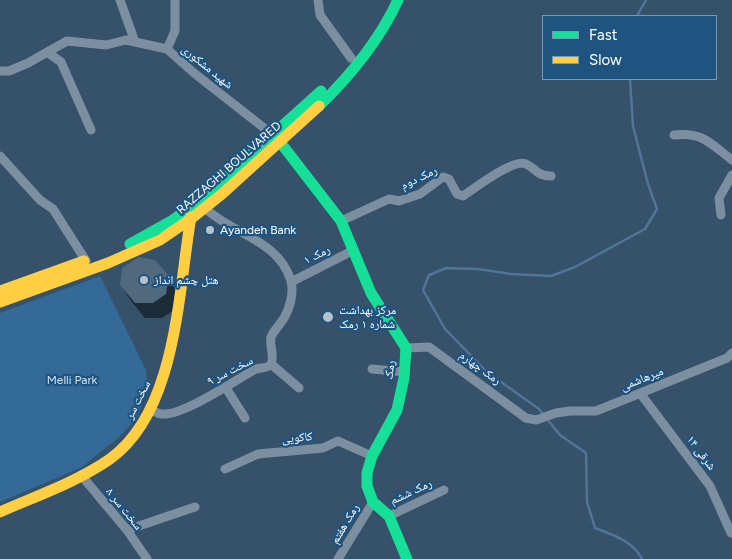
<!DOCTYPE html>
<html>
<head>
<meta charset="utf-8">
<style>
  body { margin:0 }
  #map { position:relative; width:732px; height:559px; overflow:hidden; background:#35526a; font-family:Figtree,sans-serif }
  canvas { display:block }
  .legend { position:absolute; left:542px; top:15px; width:175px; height:65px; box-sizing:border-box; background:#1f5480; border:1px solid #7998b3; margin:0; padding:6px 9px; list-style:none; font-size:15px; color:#fff }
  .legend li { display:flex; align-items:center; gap:10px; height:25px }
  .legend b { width:25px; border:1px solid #7998b3 }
</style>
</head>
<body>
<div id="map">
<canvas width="732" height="559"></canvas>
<ul class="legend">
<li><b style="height:6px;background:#16e098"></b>Fast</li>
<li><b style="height:6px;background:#ffcf43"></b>Slow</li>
</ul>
</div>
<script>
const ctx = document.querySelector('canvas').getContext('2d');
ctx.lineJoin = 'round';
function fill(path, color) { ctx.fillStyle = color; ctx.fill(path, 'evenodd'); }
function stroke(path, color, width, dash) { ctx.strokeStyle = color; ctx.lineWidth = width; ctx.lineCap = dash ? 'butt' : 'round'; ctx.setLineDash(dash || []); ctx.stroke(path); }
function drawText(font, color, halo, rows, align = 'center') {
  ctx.font = font + ' Figtree,"Noto Naskh Arabic",sans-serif'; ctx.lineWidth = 4.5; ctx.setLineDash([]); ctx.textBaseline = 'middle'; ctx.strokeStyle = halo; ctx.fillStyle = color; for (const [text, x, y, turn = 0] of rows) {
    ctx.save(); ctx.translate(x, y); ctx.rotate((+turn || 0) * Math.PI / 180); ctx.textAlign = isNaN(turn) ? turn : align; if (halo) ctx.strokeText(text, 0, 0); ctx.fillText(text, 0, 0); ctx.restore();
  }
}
fill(new Path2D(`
  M 100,276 L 146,370 L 147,389 L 137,418 L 118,438 L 82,467 L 0,502 L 0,313 Z`), '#336a98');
fill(new Path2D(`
  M 168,277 L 177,293 L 174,310 L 162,318 L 145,318 L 131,301 L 121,285 Z`), '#0007');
stroke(new Path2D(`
  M 637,16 L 646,0
  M 544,415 L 539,409 L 487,372 L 445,329 L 423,290 L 429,275 L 446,268 L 478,269 L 511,274 L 551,276 L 575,267 L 645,229 L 657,209 L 648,184 L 633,126 L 630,79
  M 547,419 L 560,435 L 586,453 L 587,502 L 595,528 C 613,535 633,541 642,559`), '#507596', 2.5);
fill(new Path2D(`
  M 139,257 L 155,260 L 169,276 L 166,294 L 153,303 L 135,303 L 120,285 L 122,268 Z`), '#51697c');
stroke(new Path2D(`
  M 120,0 L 135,42
  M 318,0 L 320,15 L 351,58
  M 167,49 L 175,31 L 175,0
  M 47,52 L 61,62 L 91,130
  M 0,71 L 9,71 L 28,63 L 67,41 L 106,45 L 126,40 L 167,49 L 194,73 L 273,135
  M 674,135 C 703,132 710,143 732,160
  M 0,156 L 40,200 L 53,209 L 86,261
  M 721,215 L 719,198 L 732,175
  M 341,221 L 389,199 L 399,201 L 420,194 L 443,177 L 449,179 L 457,194 L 463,196 C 475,188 514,158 526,164 C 537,169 536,176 551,176
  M 291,282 L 354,250
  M 406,348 L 429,347 L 526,418 L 536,420 L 556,413 L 570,411 L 596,411 L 727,358 L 732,353
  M 271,364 L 299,388
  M 372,369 L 405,372
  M 226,388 L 245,418
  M 640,393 L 710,486 L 731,533
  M 151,410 C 154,411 158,414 162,414 C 183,416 234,381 254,370 C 259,367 268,369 271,364 C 275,357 269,345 271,337 C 274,330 280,325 284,318 C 290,308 294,293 291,281 C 279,240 234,235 206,209
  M 225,469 L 258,454 L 323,448 L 338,441 L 372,456
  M 81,475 L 127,530 L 147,559
  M 389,516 L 444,490
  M 127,530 L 195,507
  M 338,559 L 373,502`), '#7b8fa0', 9);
stroke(new Path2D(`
  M 319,106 C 351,75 379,41 398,0
  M 280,142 L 341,221 L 371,293 L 406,348 L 404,378 L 397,410 L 372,456 L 367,473 L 367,486 L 373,502 L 389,516 L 407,559
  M 130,244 L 173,220 L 199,201 L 321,91`), '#16e098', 11);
stroke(new Path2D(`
  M 0,291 L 84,261
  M 0,302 L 108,263 L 160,240 L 192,218 L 222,194 L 319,106
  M 0,512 C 36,496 77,482 110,459 C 177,411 178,292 191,217`), '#ffcf43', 11);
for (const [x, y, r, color] of [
  [210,230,5,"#b8c2cb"],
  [144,280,5,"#b8c2cb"],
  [328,317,6,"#b8c2cb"]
]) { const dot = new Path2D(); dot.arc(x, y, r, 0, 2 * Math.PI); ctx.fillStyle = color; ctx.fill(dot); stroke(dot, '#1f5480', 2); }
drawText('12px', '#fff', '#1f5480', [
  ["شهید مشکوری",207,67,39],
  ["RAZZAGHI BOULVARED",229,168,-41],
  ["رمک دوم",419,178,-26],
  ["رمک ۱",317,255,-27],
  ["رمک چهارم",480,368,36],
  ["رمک",390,370,-83],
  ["سخت سر ۹",230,371,-27],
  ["میرهاشمی",642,379,-22],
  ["سخت سر",138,400,-63],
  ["کاکویی",297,438,-5],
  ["شرقی ۱۴",701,453,53],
  ["رمک ششم",411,492,-25],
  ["سخت سر ۸",124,509,51],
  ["رمک هفتم",345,524,-59]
]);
drawText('12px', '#fff', '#1f5480', [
  ["Ayandeh Bank",220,230],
  ["هتل چشم انداز",154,280],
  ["مرکز بهداشت",339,310],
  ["شماره ۱ رمک",339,324]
], 'left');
drawText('12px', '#c9e2f6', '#1f5480', [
  ["Melli Park",72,380]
]);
</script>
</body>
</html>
